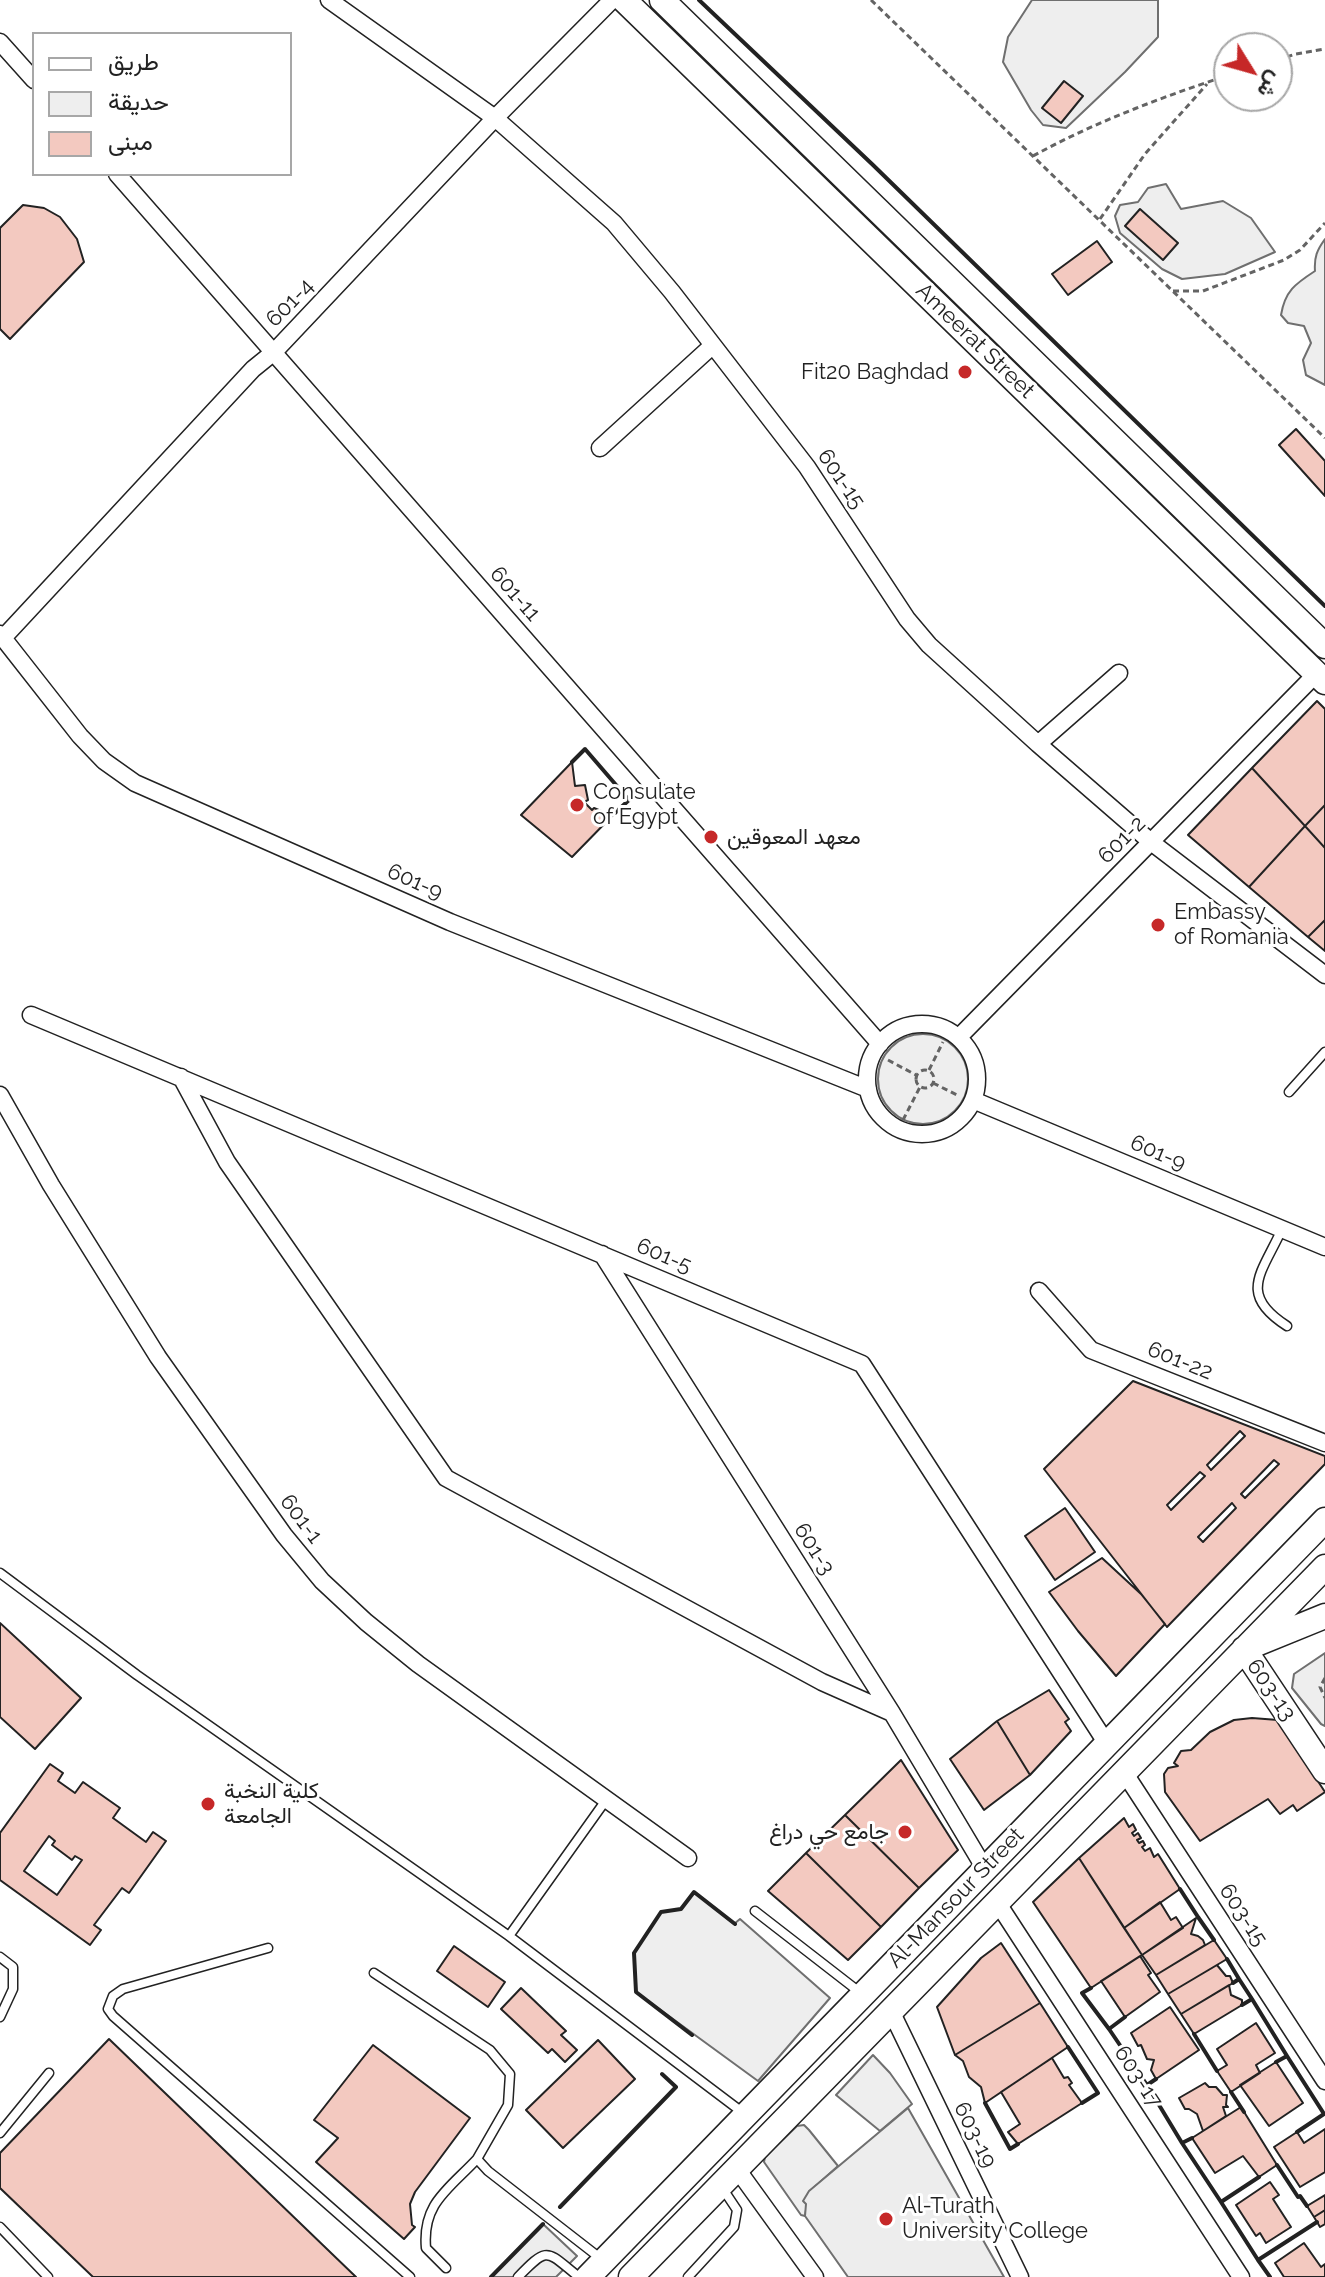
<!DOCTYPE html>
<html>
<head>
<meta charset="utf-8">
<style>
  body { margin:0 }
  #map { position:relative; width:1325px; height:2277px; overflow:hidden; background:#fff; font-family:Raleway,Vazirmatn,sans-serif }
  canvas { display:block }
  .legend { position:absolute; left:32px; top:32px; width:260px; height:144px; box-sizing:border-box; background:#fff; border:2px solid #a7a7a7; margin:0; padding:10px 14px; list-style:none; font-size:24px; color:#222 }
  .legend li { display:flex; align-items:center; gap:16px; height:40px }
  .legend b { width:40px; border:2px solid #a7a7a7 }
  .north { position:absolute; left:1213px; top:32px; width:80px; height:80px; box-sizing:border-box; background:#fff; border:2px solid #a7a7a7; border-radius:50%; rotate:127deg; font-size:22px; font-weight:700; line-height:32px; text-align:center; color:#222 }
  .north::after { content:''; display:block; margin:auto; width:28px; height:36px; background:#c62828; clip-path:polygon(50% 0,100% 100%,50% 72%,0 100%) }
</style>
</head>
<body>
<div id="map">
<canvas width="1325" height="2277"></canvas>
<ul class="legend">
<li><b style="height:10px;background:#fff"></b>طريق</li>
<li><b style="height:22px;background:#eee"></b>حديقة</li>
<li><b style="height:22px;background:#f3c9c0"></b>مبنى</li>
</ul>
<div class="north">ش</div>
</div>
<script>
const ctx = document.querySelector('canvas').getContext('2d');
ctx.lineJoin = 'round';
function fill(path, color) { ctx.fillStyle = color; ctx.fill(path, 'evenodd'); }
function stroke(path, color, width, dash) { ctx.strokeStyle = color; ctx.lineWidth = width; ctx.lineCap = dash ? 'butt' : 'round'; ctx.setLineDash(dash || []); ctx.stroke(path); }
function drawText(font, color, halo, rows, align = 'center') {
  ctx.font = font + ' Raleway,Vazirmatn,sans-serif'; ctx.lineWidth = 6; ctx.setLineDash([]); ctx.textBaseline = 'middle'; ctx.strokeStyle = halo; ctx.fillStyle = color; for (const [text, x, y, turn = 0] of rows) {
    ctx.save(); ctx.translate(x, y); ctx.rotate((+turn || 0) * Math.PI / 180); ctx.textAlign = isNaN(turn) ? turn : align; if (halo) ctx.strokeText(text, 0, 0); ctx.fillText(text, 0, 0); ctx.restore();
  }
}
const green = new Path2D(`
  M 1032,0 L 1158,0 L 1158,37 L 1125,72 L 1066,128 L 1043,125 L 1031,110 L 1003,62 L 1008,37 Z
  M 1166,184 L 1181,209 L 1223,201 L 1251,218 L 1275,252 L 1225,274 L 1182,279 L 1162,269 L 1120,233 L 1115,216 L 1120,205 L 1138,202 L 1148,188 Z
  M 1325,239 L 1325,385 L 1306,375 L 1303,360 L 1311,343 L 1304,326 L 1288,323 L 1281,315 C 1285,291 1295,284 1315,271 C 1314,257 1317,250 1325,239 Z
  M878 1079a45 45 0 1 1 90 0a45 45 0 1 1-90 0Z
  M 1325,1653 L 1325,1726 L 1321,1724 L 1292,1688 L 1294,1674 Z
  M 694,1892 L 734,1924 L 740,1919 L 830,1998 L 758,2081 L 636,1992 L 634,1953 L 661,1912 L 681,1909 Z
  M 873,2055 L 890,2073 L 912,2104 L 880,2131 L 836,2095 Z
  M 804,2125 L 809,2130 L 838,2166 L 809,2192 L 805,2216 L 801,2215 L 764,2162 L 765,2157 L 797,2126 Z`);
fill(green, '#eee');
stroke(green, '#6f6f6f', 2);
const parking = new Path2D(`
  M 908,2108 L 1004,2277 L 848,2277 L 805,2216 L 806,2204 L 803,2201 L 809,2191 Z
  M 543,2224 L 577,2256 L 556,2277 L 491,2277 Z`);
fill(parking, '#ededed');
stroke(parking, '#6f6f6f', 2);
const building = new Path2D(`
  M 1064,81 L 1083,96 L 1061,123 L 1042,108 Z
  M 23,205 L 44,208 L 60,217 L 77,239 L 84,262 L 10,339 L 0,329 L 0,228 Z
  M 1140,209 L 1178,243 L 1163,260 L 1125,226 Z
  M 1097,241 L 1112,262 L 1068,295 L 1052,274 Z
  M 1296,429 L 1325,461 L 1325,496 L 1279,445 Z
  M 1317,701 L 1325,709 L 1325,805 L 1305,826 L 1252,768 Z
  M 572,762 L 575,786 L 585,785 L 588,800 L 584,802 L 592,810 L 594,808 L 606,813 L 615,813 L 572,857 L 521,815 Z
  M 1252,768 L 1305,826 L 1249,887 L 1188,835 Z
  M 1325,805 L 1325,848 L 1305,826 Z
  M 1305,826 L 1325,848 L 1325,920 L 1308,937 L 1249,887 Z
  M 1325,920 L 1325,951 L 1308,937 Z
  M 1133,1381 L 1325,1456 L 1325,1464 L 1167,1627 L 1044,1469 ZM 1240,1431 L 1245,1436 L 1211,1470 L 1207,1465 ZM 1274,1460 L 1279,1464 L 1245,1498 L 1241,1494 ZM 1200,1472 L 1205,1476 L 1171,1510 L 1167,1505 ZM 1232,1503 L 1236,1508 L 1203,1542 L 1198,1537 Z
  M 1065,1508 L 1095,1552 L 1055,1580 L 1025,1536 Z
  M 1102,1558 L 1141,1594 L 1165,1624 L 1116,1676 L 1078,1631 L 1049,1592 Z
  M 0,1623 L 81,1698 L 35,1749 L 0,1717 Z
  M 1049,1690 L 1069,1719 L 1065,1722 L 1071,1731 L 1030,1775 L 997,1721 Z
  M 1252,1718 L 1278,1720 L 1325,1792 L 1297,1811 L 1293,1805 L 1280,1814 L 1268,1799 L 1200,1841 L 1165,1792 L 1164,1774 L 1168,1768 L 1178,1766 L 1174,1763 L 1181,1751 L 1191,1750 L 1210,1732 L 1234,1720 Z
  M 997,1721 L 1030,1775 L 984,1810 L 950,1759 Z
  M 901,1760 L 958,1850 L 919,1888 L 845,1815 Z
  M 50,1764 L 63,1773 L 58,1781 L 75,1793 L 83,1782 L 120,1808 L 113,1818 L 146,1842 L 153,1832 L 166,1841 L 129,1893 L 122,1888 L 94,1925 L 101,1930 L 90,1945 L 0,1880 L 0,1833 ZM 49,1836 L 55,1841 L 52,1845 L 72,1860 L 75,1856 L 82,1860 L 57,1895 L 24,1871 Z
  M 845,1815 L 919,1888 L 881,1927 L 806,1853 Z
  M 1124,1818 L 1129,1827 L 1133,1824 L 1136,1830 L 1132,1833 L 1134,1836 L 1138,1833 L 1141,1838 L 1137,1840 L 1139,1843 L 1143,1841 L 1145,1845 L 1142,1847 L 1145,1851 L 1150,1848 L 1154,1857 L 1158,1854 L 1180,1889 L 1124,1928 L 1079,1858 Z
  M 806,1853 L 881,1927 L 848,1960 L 768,1891 Z
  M 1079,1858 L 1142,1955 L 1091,1988 L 1033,1902 Z
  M 1160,1902 L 1171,1920 L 1176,1917 L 1183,1928 L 1142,1955 L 1124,1928 Z
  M 1196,1918 L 1191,1934 L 1198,1936 L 1203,1940 L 1205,1945 L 1156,1975 L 1142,1955 Z
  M 1214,1940 L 1227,1959 L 1168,1994 L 1156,1975 Z
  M 1001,1943 L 1040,2003 L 955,2055 L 937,2007 L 981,1958 Z
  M 454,1946 L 505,1982 L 488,2007 L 437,1971 Z
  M 1140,1956 L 1151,1973 L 1148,1975 L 1160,1992 L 1125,2017 L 1101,1981 Z
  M 1217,1965 L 1226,1976 L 1230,1976 L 1233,1983 L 1181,2014 L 1168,1994 Z
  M 1229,1985 L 1231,1995 L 1242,2000 L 1242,2005 L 1194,2034 L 1181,2014 Z
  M 521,1988 L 566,2031 L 561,2035 L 577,2050 L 565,2062 L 552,2049 L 548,2053 L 501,2009 Z
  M 1040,2003 L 1068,2047 L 985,2103 L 981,2087 L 969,2077 L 963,2061 L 955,2055 Z
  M 1170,2007 L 1199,2050 L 1156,2079 L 1151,2070 L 1154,2060 L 1147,2059 L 1141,2045 L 1138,2046 L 1131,2033 Z
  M 1256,2023 L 1275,2053 L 1256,2065 L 1260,2073 L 1231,2092 L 1217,2071 L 1227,2065 L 1217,2049 Z
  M 109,2039 L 356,2277 L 93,2277 L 0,2188 L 0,2153 Z
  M 598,2040 L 635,2079 L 563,2148 L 526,2110 Z
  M 373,2045 L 470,2118 L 415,2192 L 410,2204 L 412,2225 L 415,2227 L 404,2239 L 316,2162 L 338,2138 L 314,2120 Z
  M 1052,2058 L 1064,2078 L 1068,2077 L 1072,2083 L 1069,2085 L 1082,2103 L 1018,2144 L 1008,2132 L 1020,2124 L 1001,2092 Z
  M 1276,2062 L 1303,2103 L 1269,2126 L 1240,2085 Z
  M 1205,2083 L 1209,2087 L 1216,2087 L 1223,2095 L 1227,2095 L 1226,2105 L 1228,2107 L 1223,2107 L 1226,2116 L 1203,2131 L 1197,2114 L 1189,2109 L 1185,2109 L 1179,2098 Z
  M 1241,2107 L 1277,2165 L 1259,2177 L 1243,2156 L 1215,2173 L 1192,2138 Z
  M 1325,2129 L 1325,2172 L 1300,2187 L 1274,2147 L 1297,2132 L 1304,2143 Z
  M 1270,2182 L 1279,2195 L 1273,2199 L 1291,2227 L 1266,2243 L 1260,2233 L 1256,2236 L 1236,2205 Z
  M 1325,2195 L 1325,2210 L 1314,2217 L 1307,2206 Z
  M 1325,2210 L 1325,2224 L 1320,2227 L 1314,2217 Z
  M 1304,2243 L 1321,2267 L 1325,2264 L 1325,2277 L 1284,2277 L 1275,2263 Z`);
fill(building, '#f3c9c0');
stroke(building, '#222', 2);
const lane = new Path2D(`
  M 1289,1092 L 1325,1052
  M 1282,1229 C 1262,1273 1237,1294 1287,1326
  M 0,1573 L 137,1675 L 509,1936 L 742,2112
  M 755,1911 L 862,1994
  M 509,1936 L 606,1800
  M 268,1948 L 123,1989 L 113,1996 L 108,2009 L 113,2016 L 410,2277
  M 0,1957 L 13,1967 L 13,1989 L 0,2017
  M 374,1973 L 490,2050 L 510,2074 L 508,2105 L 477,2159 L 488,2171 L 600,2258
  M 0,2133 L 49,2073
  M 0,2227 L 48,2277
  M 446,2268 L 426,2248 C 422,2203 449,2189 477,2159
  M 518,2277 C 549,2245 546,2251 579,2277
  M 688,2277 L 734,2227 L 737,2210 L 723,2189`);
const street = new Path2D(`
  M 329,0 L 495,118 L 614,223 L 672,292 L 807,467 L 907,619 L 929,645 L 1038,744 L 1151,842 L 1325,975
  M 0,42 L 34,80
  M 117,174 L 880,1044
  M 600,448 L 712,346
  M 0,634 L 80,736 L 104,761 L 135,783 L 450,922 L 868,1089
  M 3,638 L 253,369 L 274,352 L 495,118 L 612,0
  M 1038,744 L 1119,673
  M 31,1015 L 862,1364 L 1107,1744
  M867 1079a55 55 0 1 1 110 0a55 55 0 1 1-110 0Z
  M 959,1037 L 1316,674
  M 181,1077 L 227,1162 L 446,1478 L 822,1682 L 892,1713
  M 0,1095 L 51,1185 L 158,1357 L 284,1535 L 322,1581 L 366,1622 L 418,1664 L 688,1858
  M 973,1100 L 1325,1247
  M 602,1254 L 892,1713 L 985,1869
  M 1039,1291 L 1091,1350 L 1325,1443
  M 1124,1772 L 1325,2081
  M 997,1902 L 1241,2277
  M 891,2011 L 1020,2277
  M 737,2169 L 815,2277`);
const secondary = new Path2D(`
  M 624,0 L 1325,682
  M 662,0 L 1325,646
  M 1325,1616 L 1244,1649 L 1325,1771
  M 588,2277 L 1325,1520
  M 631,2277 L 1325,1567`);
stroke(lane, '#222', 11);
stroke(street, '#222', 19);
stroke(secondary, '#222', 27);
stroke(new Path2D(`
  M 871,0 L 1325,438
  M 1277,60 L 1296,54 L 1325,49
  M 1033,156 C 1095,122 1162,97 1229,75
  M 1100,219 L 1145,154 L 1207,84
  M 1173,291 L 1203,291 L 1284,260 L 1300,250 L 1325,223
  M 888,1060 L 916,1075
  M 929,1070 L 943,1042
  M916 1079a9 9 0 1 1 18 0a9 9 0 1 1-18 0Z
  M 933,1083 L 957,1095
  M 903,1120 L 920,1087
  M 1325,1678 L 1320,1687 L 1325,1698`), '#646464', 3, [6, 4]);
stroke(lane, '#fff', 8);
stroke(street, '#fff', 16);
stroke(secondary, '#fff', 24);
stroke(new Path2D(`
  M 699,0 L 873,165 L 1325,606
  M 572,762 L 585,749 L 629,800 L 615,813
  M 1180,1889 L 1198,1917
  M 1198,1917 L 1214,1940
  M 1227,1959 L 1239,1979
  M 1233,1983 L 1239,1979 L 1252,1999
  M 1091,1988 L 1082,1993 L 1109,2029 L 1125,2017
  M 1242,2005 L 1252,1999 L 1287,2056
  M 1109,2029 L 1147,2085 L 1156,2079
  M 1194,2034 L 1217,2071
  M 692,2035 L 636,1992 L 634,1953 L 661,1912 L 681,1909 L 694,1892 L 735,1924
  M 1068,2047 L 1098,2093 L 1082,2103
  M 1276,2062 L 1287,2056 L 1324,2114 L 1297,2132
  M 1147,2085 L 1182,2143 L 1192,2138
  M 1231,2092 L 1244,2112
  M 985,2103 L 1010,2149 L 1018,2144
  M 1182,2143 L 1221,2202 L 1259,2177
  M 1277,2165 L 1298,2197 L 1300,2196 L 1307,2206
  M 1221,2202 L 1258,2260 L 1317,2222
  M 560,2207 L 676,2087 L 662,2074
  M 1258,2260 L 1270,2277
  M 491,2277 L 543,2224`), '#222', 4);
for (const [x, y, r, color] of [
  [965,372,8,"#c62828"],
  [577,805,8,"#c62828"],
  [711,837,8,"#c62828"],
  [1158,925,8,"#c62828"],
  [208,1804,8,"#c62828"],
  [905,1832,8,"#c62828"],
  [886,2219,8,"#c62828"]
]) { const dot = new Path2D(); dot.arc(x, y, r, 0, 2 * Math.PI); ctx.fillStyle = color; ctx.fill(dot); stroke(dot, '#fff', 3); }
drawText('22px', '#222', '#fff', [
  ["601-4",290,303,-46],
  ["Ameerat Street",975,341,44],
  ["601-15",841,479,56],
  ["601-11",515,594,49],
  ["601-2",1122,840,-45],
  ["601-9",415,882,24],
  ["601-9",1158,1153,23],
  ["601-5",664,1256,23],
  ["601-22",1180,1361,22],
  ["601-1",301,1519,53],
  ["601-3",814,1549,58],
  ["603-13",1271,1690,56],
  ["Al-Mansour Street",956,1898,-46],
  ["603-15",1243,1915,57],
  ["603-17",1138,2077,57],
  ["603-19",975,2135,64]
]);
drawText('22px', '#222', '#fff', [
  ["Fit20 Baghdad",949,372,"right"],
  ["Consulate",593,792],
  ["of Egypt",593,817],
  ["معهد المعوقين",727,837],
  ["Embassy",1174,912],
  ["of Romania",1174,937],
  ["كلية النخبة",224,1791],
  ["الجامعة",224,1816],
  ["جامع حي دراغ",889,1832,"right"],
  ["Al-Turath",902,2206],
  ["University College",902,2231]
], 'left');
</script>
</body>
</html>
